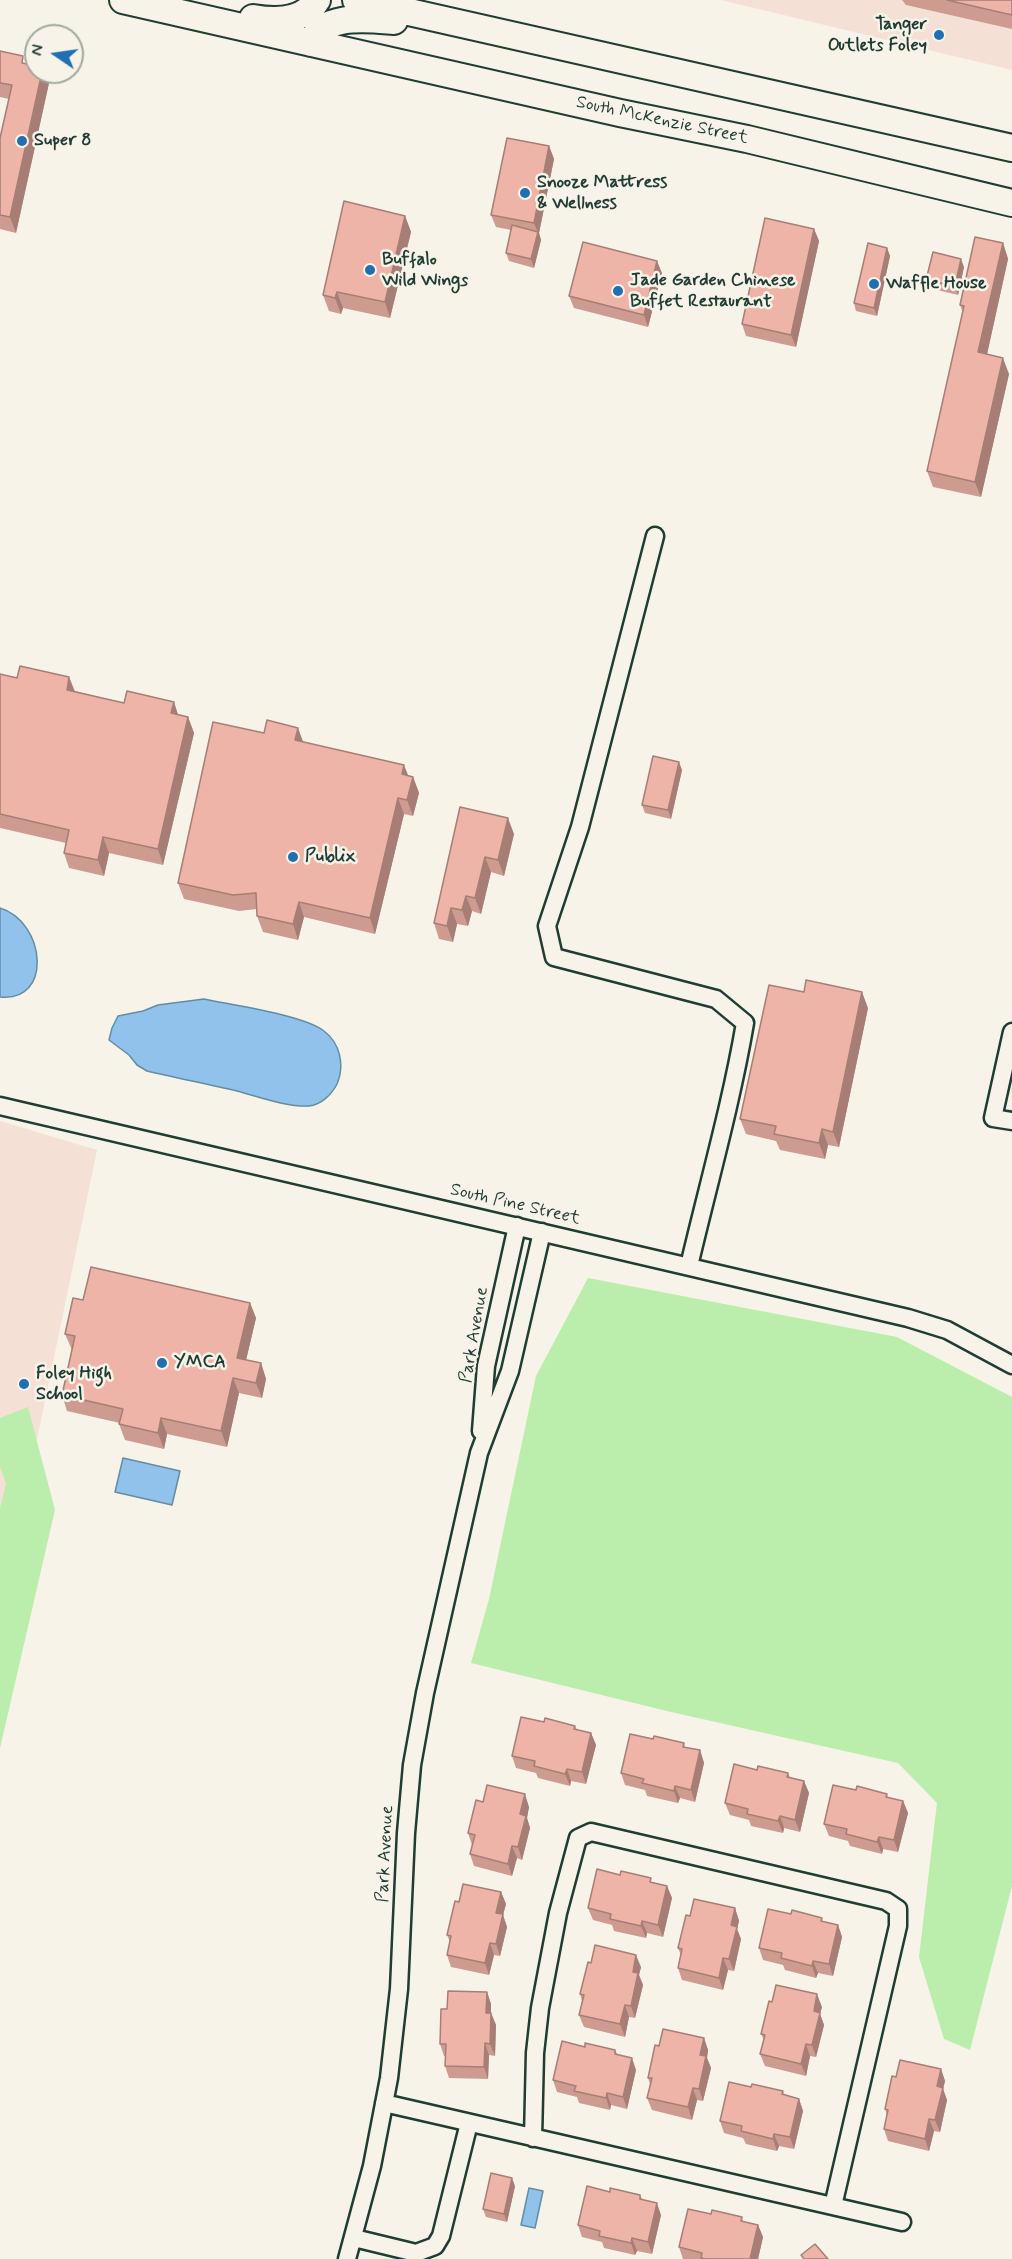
<!DOCTYPE html>
<html>
<head>
<meta charset="utf-8">
<style>
  body { margin:0 }
  #map { position:relative; width:1012px; height:2259px; overflow:hidden; background:#f7f3e8; font-family:Mynerve,sans-serif }
  canvas { display:block }
  .north { position:absolute; left:24px; top:24px; width:60px; height:60px; box-sizing:border-box; background:#f7f3e8; border:2px solid #a1aaa0; border-radius:50%; rotate:283deg; font-size:16px; font-weight:700; line-height:24px; text-align:center; color:#1f3d34 }
  .north::after { content:''; display:block; margin:auto; width:21px; height:27px; background:#1f6fb2; clip-path:polygon(50% 0,100% 100%,50% 72%,0 100%) }
</style>
</head>
<body>
<div id="map">
<canvas width="1012" height="2259"></canvas>
<div class="north">N</div>
</div>
<script>
const ctx = document.querySelector('canvas').getContext('2d');
ctx.lineJoin = 'round';
function fill(path, color) { ctx.fillStyle = color; ctx.fill(path, 'evenodd'); }
function stroke(path, color, width, dash) { ctx.strokeStyle = color; ctx.lineWidth = width; ctx.lineCap = dash ? 'butt' : 'round'; ctx.setLineDash(dash || []); ctx.stroke(path); }
function drawText(font, color, halo, rows, align = 'center') {
  ctx.font = font + ' Mynerve,sans-serif'; ctx.lineWidth = 5; ctx.setLineDash([]); ctx.textBaseline = 'middle'; ctx.strokeStyle = halo; ctx.fillStyle = color; for (const [text, x, y, turn = 0] of rows) {
    ctx.save(); ctx.translate(x, y); ctx.rotate((+turn || 0) * Math.PI / 180); ctx.textAlign = isNaN(turn) ? turn : align; if (halo) ctx.strokeText(text, 0, 0); ctx.fillText(text, 0, 0); ctx.restore();
  }
}
fill(new Path2D(`
  M 721,0 L 1012,0 L 1012,70 Z
  M 0,1121 L 97,1150 L 0,1618 Z`), '#f4e0d5');
fill(new Path2D(`
  M 588,1278 L 897,1337 L 1012,1397 L 1012,1886 L 970,2050 L 944,2039 L 919,1957 L 937,1803 L 898,1763 L 671,1712 L 471,1663 L 489,1599 L 536,1376 Z
  M 28,1407 L 55,1510 L 0,1748 L 0,1509 L 6,1483 L 0,1467 L 0,1418 Z`), '#bbedad');
const water = new Path2D(`
  M 0,908 C 46,922 53,1003 0,997 Z
  M 204,999 C 232,1005 304,1015 324,1031 C 340,1043 345,1065 337,1084 C 332,1094 321,1105 309,1106 C 286,1107 260,1097 237,1091 C 207,1084 177,1078 147,1071 L 137,1065 L 129,1055 L 109,1040 L 112,1028 L 118,1016 L 143,1011 L 158,1005 Z
  M 123,1458 L 180,1471 L 172,1505 L 115,1492 Z
  M 529,2188 L 543,2191 L 535,2228 L 521,2225 Z`);
fill(water, '#90c2ec');
stroke(water, '#638da2', 1.5);
const minor = new Path2D(`
  M 655,536 L 580,827 L 547,926 L 554,957 L 716,999 L 745,1023 C 731,1105 708,1185 689,1266
  M 1012,1032 L 993,1118 L 1012,1121
  M 0,1106 L 908,1318 L 947,1330 L 1012,1365
  M 481,1431 L 486,1366 L 517,1226
  M 384,2103 L 902,2222
  M 533,2138 L 535,2053 L 540,2008 L 558,1913 L 578,1838 L 591,1832 L 886,1901 L 898,1909 L 898,1926 L 833,2206
  M 354,2238 L 416,2253 L 435,2246 L 441,2236 L 469,2123
  M 347,2259 L 372,2166 L 389,2078 L 399,1989 L 406,1833 L 412,1765 L 425,1693 L 479,1453 L 510,1371 L 542,1232`);
const primary = new Path2D(`
  M 123,0 L 620,113 L 747,139 L 1012,203
  M 356,0 L 1012,148
  M 253,18 C 276,22 304,22 317,0
  M 311,43 C 324,13 367,19 394,21`);
stroke(minor, '#1f3d34', 21);
stroke(primary, '#1f3d34', 30);
stroke(minor, '#f7f3e8', 16);
stroke(primary, '#f7f3e8', 26);
fill(new Path2D(`
  M 902,0 L 1012,0 L 1012,29 L 906,5 Z
  M 0,51 L 26,64 L 36,72 L 44,72 L 49,83 L 16,233 L 0,229 L 0,138 L 9,99 L 0,97 Z
  M 549,146 L 554,159 L 539,233 L 541,240 L 534,268 L 509,261 L 506,253 L 511,230 L 496,227 L 491,215 Z
  M 405,216 L 411,232 L 390,318 L 343,308 L 341,314 L 329,311 L 323,295 Z
  M 814,229 L 819,241 L 796,347 L 746,336 L 742,324 Z
  M 1003,243 L 1008,259 L 987,354 L 1009,374 L 981,497 L 933,487 L 927,471 L 963,313 L 960,305 Z
  M 887,248 L 890,256 L 877,316 L 856,311 L 854,303 Z
  M 964,267 L 958,295 L 929,288 L 926,280 Z
  M 662,273 L 648,327 L 574,308 L 569,296 Z
  M 0,674 L 17,678 L 69,677 L 75,691 L 124,703 L 174,702 L 178,715 L 188,717 L 194,733 L 163,865 L 109,853 L 104,876 L 69,868 L 64,853 L 66,843 L 0,828 Z
  M 304,742 L 413,777 L 419,793 L 413,816 L 404,814 L 375,934 L 304,917 L 298,940 L 263,932 L 257,916 L 257,909 L 239,911 L 184,899 L 178,883 Z
  M 682,770 L 671,819 L 645,813 L 642,805 Z
  M 460,807 L 514,834 L 504,876 L 491,872 L 481,914 L 472,911 L 468,926 L 457,924 L 453,942 L 439,939 L 434,923 Z
  M 868,1008 L 839,1147 L 828,1145 L 825,1159 L 780,1150 L 776,1141 L 746,1134 L 740,1119 Z
  M 83,1300 L 250,1303 L 256,1318 L 246,1360 L 261,1363 L 266,1379 L 262,1398 L 239,1393 L 227,1447 L 167,1434 L 164,1449 L 125,1440 L 119,1424 L 120,1423 L 67,1411 L 62,1395 L 72,1350 L 65,1334 Z
  M 544,1722 L 575,1726 L 577,1730 L 591,1733 L 596,1745 L 586,1784 L 571,1781 L 570,1786 L 538,1778 L 536,1773 L 516,1768 L 512,1756 Z
  M 653,1739 L 684,1743 L 685,1747 L 700,1750 L 704,1763 L 695,1802 L 680,1798 L 678,1803 L 647,1796 L 645,1790 L 625,1785 L 621,1773 Z
  M 757,1770 L 788,1773 L 790,1777 L 804,1781 L 809,1793 L 800,1832 L 784,1828 L 783,1833 L 751,1826 L 749,1820 L 730,1815 L 725,1803 Z
  M 856,1790 L 887,1794 L 888,1798 L 903,1801 L 908,1813 L 898,1852 L 883,1849 L 882,1854 L 850,1846 L 848,1841 L 829,1836 L 824,1824 Z
  M 483,1802 L 529,1807 L 527,1818 L 530,1828 L 522,1860 L 517,1858 L 512,1876 L 474,1866 L 470,1854 L 472,1845 L 468,1833 Z
  M 652,1882 L 667,1886 L 672,1898 L 663,1937 L 647,1933 L 646,1938 L 614,1931 L 612,1925 L 593,1920 L 588,1908 Z
  M 501,1892 L 506,1904 L 503,1915 L 507,1927 L 500,1956 L 494,1955 L 489,1975 L 451,1967 L 447,1955 L 450,1942 L 447,1935 L 459,1902 Z
  M 735,1908 L 739,1921 L 737,1929 L 741,1939 L 734,1971 L 728,1970 L 723,1990 L 682,1980 L 678,1968 L 681,1955 L 678,1948 L 690,1916 Z
  M 823,1922 L 838,1925 L 842,1937 L 833,1976 L 818,1973 L 816,1978 L 785,1970 L 783,1965 L 763,1960 L 759,1948 Z
  M 641,1967 L 639,1975 L 643,1985 L 635,2018 L 629,2017 L 625,2037 L 584,2027 L 579,2015 L 582,2001 L 580,1994 Z
  M 487,1992 L 491,2004 L 491,2013 L 496,2025 L 495,2056 L 489,2055 L 488,2079 L 449,2078 L 445,2066 L 445,2056 L 444,2056 L 440,2044 L 447,2009 Z
  M 822,2007 L 820,2014 L 824,2025 L 816,2057 L 810,2056 L 806,2076 L 765,2066 L 760,2054 L 764,2040 L 761,2034 Z
  M 704,2038 L 708,2050 L 707,2058 L 711,2068 L 703,2101 L 697,2100 L 692,2120 L 652,2110 L 647,2098 L 650,2084 L 648,2078 L 659,2046 Z
  M 585,2047 L 615,2050 L 617,2054 L 636,2070 L 627,2109 L 611,2105 L 610,2110 L 579,2103 L 577,2097 L 557,2092 L 553,2080 Z
  M 941,2069 L 945,2081 L 943,2089 L 947,2100 L 940,2132 L 934,2131 L 929,2151 L 888,2141 L 884,2129 L 887,2115 L 885,2109 L 896,2077 Z
  M 751,2087 L 783,2091 L 784,2095 L 799,2099 L 803,2111 L 794,2149 L 779,2146 L 777,2151 L 746,2144 L 743,2138 L 724,2133 L 720,2121 Z
  M 515,2186 L 507,2222 L 486,2217 L 483,2209 Z
  M 610,2192 L 640,2195 L 642,2199 L 661,2215 L 652,2254 L 637,2251 L 635,2255 L 604,2248 L 602,2242 L 582,2237 L 578,2225 Z
  M 711,2214 L 742,2217 L 743,2222 L 758,2225 L 763,2237 L 758,2259 L 683,2259 L 679,2247 Z`), '#cd9b90');
fill(new Path2D(`
  M 42,72 L 44,72 L 49,83 L 16,233 L 10,217 Z
  M 549,146 L 554,159 L 539,233 L 541,240 L 534,268 L 531,259 L 538,233 L 534,223 Z
  M 405,216 L 411,232 L 390,318 L 385,302 Z
  M 814,229 L 819,241 L 796,347 L 791,335 Z
  M 1003,243 L 1008,259 L 984,368 L 978,352 Z
  M 887,248 L 890,256 L 877,316 L 874,308 Z
  M 961,259 L 964,267 L 958,295 L 955,286 Z
  M 657,261 L 662,273 L 648,327 L 644,315 Z
  M 337,292 L 343,308 L 341,314 L 335,298 Z
  M 1003,358 L 1009,374 L 981,497 L 975,482 Z
  M 69,677 L 75,693 L 67,690 Z
  M 174,702 L 179,718 L 171,713 Z
  M 188,717 L 194,733 L 163,865 L 158,849 Z
  M 298,728 L 304,744 L 295,740 Z
  M 679,762 L 682,770 L 671,819 L 668,810 Z
  M 404,765 L 410,780 L 402,774 Z
  M 413,777 L 419,793 L 413,816 L 407,800 Z
  M 398,798 L 404,814 L 375,934 L 370,918 Z
  M 508,818 L 514,834 L 504,876 L 498,860 Z
  M 103,837 L 109,853 L 104,876 L 98,860 Z
  M 485,857 L 491,872 L 481,914 L 475,898 Z
  M 466,896 L 472,911 L 468,926 L 462,910 Z
  M 299,902 L 304,917 L 298,940 L 293,924 Z
  M 451,908 L 457,924 L 453,942 L 447,926 Z
  M 862,992 L 868,1008 L 839,1147 L 833,1132 Z
  M 822,1129 L 828,1145 L 825,1159 L 819,1143 Z
  M 250,1303 L 256,1318 L 243,1373 L 237,1358 Z
  M 261,1363 L 266,1379 L 262,1398 L 256,1383 Z
  M 233,1378 L 239,1393 L 227,1447 L 221,1431 Z
  M 161,1418 L 167,1434 L 164,1449 L 158,1433 Z
  M 591,1733 L 596,1745 L 586,1784 L 582,1772 Z
  M 700,1750 L 704,1763 L 695,1802 L 691,1790 Z
  M 567,1769 L 571,1781 L 570,1786 L 565,1774 Z
  M 804,1781 L 809,1793 L 800,1832 L 795,1820 Z
  M 675,1786 L 680,1798 L 678,1803 L 674,1791 Z
  M 525,1794 L 529,1807 L 527,1818 L 530,1828 L 522,1860 L 518,1847 L 520,1814 Z
  M 903,1801 L 908,1813 L 898,1852 L 894,1840 Z
  M 780,1816 L 784,1828 L 783,1833 L 778,1821 Z
  M 879,1837 L 883,1849 L 882,1854 L 877,1842 Z
  M 512,1846 L 517,1858 L 512,1876 L 508,1864 Z
  M 667,1886 L 672,1898 L 663,1937 L 658,1925 Z
  M 501,1892 L 506,1904 L 503,1915 L 507,1927 L 500,1956 L 496,1944 L 496,1913 Z
  M 735,1908 L 739,1921 L 737,1929 L 741,1939 L 734,1971 L 729,1959 L 731,1925 Z
  M 642,1921 L 647,1933 L 646,1938 L 641,1926 Z
  M 838,1925 L 842,1937 L 833,1976 L 829,1964 Z
  M 490,1943 L 494,1955 L 489,1975 L 485,1963 Z
  M 636,1955 L 641,1967 L 639,1975 L 643,1985 L 635,2018 L 631,2006 L 633,1972 Z
  M 723,1958 L 728,1970 L 723,1990 L 719,1978 Z
  M 813,1961 L 818,1973 L 816,1978 L 812,1966 Z
  M 487,1992 L 491,2004 L 491,2025 L 486,2013 Z
  M 817,1994 L 822,2007 L 820,2014 L 824,2025 L 816,2057 L 812,2045 L 814,2011 Z
  M 625,2005 L 629,2017 L 625,2037 L 620,2024 Z
  M 491,2013 L 496,2025 L 495,2056 L 490,2044 Z
  M 704,2038 L 708,2050 L 707,2058 L 711,2068 L 703,2101 L 699,2089 L 700,2055 Z
  M 485,2043 L 489,2055 L 488,2079 L 484,2067 Z
  M 806,2044 L 810,2056 L 806,2076 L 801,2064 Z
  M 632,2058 L 636,2070 L 627,2109 L 623,2097 Z
  M 941,2069 L 945,2081 L 943,2089 L 947,2100 L 940,2132 L 935,2120 L 937,2086 Z
  M 693,2088 L 697,2100 L 692,2120 L 688,2107 Z
  M 607,2093 L 611,2105 L 610,2110 L 606,2098 Z
  M 799,2099 L 803,2111 L 794,2149 L 790,2137 Z
  M 929,2119 L 934,2131 L 929,2151 L 925,2139 Z
  M 774,2134 L 779,2146 L 777,2151 L 773,2139 Z
  M 512,2178 L 515,2186 L 507,2222 L 504,2214 Z
  M 657,2203 L 661,2215 L 652,2254 L 648,2242 Z
  M 758,2225 L 763,2237 L 758,2259 L 750,2259 Z
  M 632,2238 L 637,2251 L 635,2255 L 631,2243 Z`), '#a77e76');
const building = new Path2D(`
  M 947,0 L 1012,0 L 1012,15 Z
  M 0,51 L 23,56 L 22,63 L 36,66 L 36,72 L 42,72 L 10,217 L 0,215 L 0,138 L 12,85 L 0,83 Z
  M 507,138 L 549,146 L 534,223 L 491,215 Z
  M 344,201 L 405,216 L 385,302 L 337,292 L 335,298 L 323,295 Z
  M 765,218 L 814,229 L 791,335 L 742,324 Z
  M 512,225 L 538,232 L 531,259 L 506,253 Z
  M 975,237 L 1003,243 L 978,352 L 1003,358 L 975,482 L 927,471 L 964,306 L 960,305 Z
  M 583,242 L 657,261 L 644,315 L 569,296 Z
  M 868,243 L 887,248 L 874,308 L 854,303 Z
  M 933,252 L 961,259 L 955,286 L 926,280 Z
  M 20,666 L 69,677 L 67,690 L 124,703 L 127,691 L 174,702 L 171,713 L 188,717 L 158,849 L 103,837 L 98,860 L 64,853 L 69,830 L 0,814 L 0,674 L 17,678 Z
  M 267,720 L 298,728 L 295,740 L 404,765 L 402,774 L 413,777 L 407,800 L 398,798 L 370,918 L 299,902 L 293,924 L 257,916 L 256,893 L 233,895 L 178,883 L 213,722 L 264,733 Z
  M 653,756 L 679,762 L 668,810 L 642,805 Z
  M 460,807 L 508,818 L 498,860 L 485,857 L 475,898 L 466,896 L 462,910 L 451,908 L 447,926 L 434,923 Z
  M 806,980 L 862,992 L 833,1132 L 822,1129 L 819,1143 L 774,1134 L 776,1126 L 740,1119 L 769,985 L 804,992 Z
  M 91,1267 L 250,1303 L 237,1358 L 261,1363 L 256,1383 L 233,1378 L 221,1431 L 161,1418 L 158,1433 L 119,1424 L 123,1409 L 62,1395 L 75,1336 L 65,1334 L 73,1298 L 83,1300 Z
  M 521,1717 L 544,1722 L 545,1718 L 575,1726 L 574,1729 L 591,1733 L 582,1772 L 567,1769 L 565,1774 L 534,1766 L 535,1761 L 512,1756 Z
  M 630,1734 L 653,1739 L 654,1736 L 684,1743 L 683,1747 L 700,1750 L 691,1790 L 675,1786 L 674,1791 L 642,1783 L 644,1779 L 621,1773 Z
  M 734,1764 L 757,1770 L 758,1766 L 788,1773 L 787,1777 L 804,1781 L 795,1820 L 780,1816 L 778,1821 L 747,1814 L 748,1809 L 725,1803 Z
  M 487,1785 L 525,1794 L 520,1814 L 526,1816 L 518,1847 L 512,1846 L 508,1864 L 470,1854 L 475,1835 L 468,1833 L 476,1800 L 483,1802 Z
  M 833,1785 L 856,1790 L 857,1786 L 887,1794 L 886,1797 L 903,1801 L 894,1840 L 879,1837 L 877,1842 L 846,1834 L 847,1829 L 824,1824 Z
  M 597,1869 L 620,1875 L 621,1871 L 651,1878 L 650,1882 L 667,1886 L 658,1925 L 642,1921 L 641,1926 L 610,1919 L 611,1914 L 588,1908 Z
  M 463,1884 L 501,1892 L 496,1913 L 503,1914 L 496,1944 L 490,1943 L 485,1963 L 447,1955 L 451,1936 L 447,1935 L 455,1901 L 459,1902 Z
  M 694,1899 L 735,1908 L 731,1925 L 737,1927 L 729,1959 L 723,1958 L 719,1978 L 678,1968 L 682,1949 L 678,1948 L 686,1915 L 690,1916 Z
  M 768,1909 L 791,1914 L 792,1910 L 822,1918 L 821,1921 L 838,1925 L 829,1964 L 813,1961 L 812,1966 L 781,1958 L 782,1953 L 759,1948 Z
  M 595,1945 L 636,1955 L 633,1972 L 638,1973 L 631,2006 L 625,2005 L 620,2024 L 579,2015 L 584,1995 L 580,1994 L 588,1962 L 591,1963 Z
  M 776,1985 L 817,1994 L 814,2011 L 820,2013 L 812,2045 L 806,2044 L 801,2064 L 760,2054 L 765,2035 L 761,2034 L 769,2001 L 772,2002 Z
  M 448,1991 L 487,1992 L 486,2013 L 491,2013 L 490,2044 L 485,2043 L 484,2067 L 445,2066 L 446,2044 L 440,2044 L 441,2009 L 447,2009 Z
  M 663,2029 L 704,2038 L 700,2055 L 706,2056 L 699,2089 L 693,2088 L 688,2107 L 647,2098 L 652,2078 L 648,2078 L 655,2045 L 659,2046 Z
  M 562,2041 L 585,2047 L 585,2043 L 615,2050 L 615,2054 L 632,2058 L 623,2097 L 607,2093 L 606,2098 L 574,2091 L 576,2086 L 553,2080 Z
  M 900,2060 L 941,2069 L 937,2086 L 943,2088 L 935,2120 L 929,2119 L 925,2139 L 884,2129 L 888,2110 L 885,2109 L 892,2076 L 896,2077 Z
  M 729,2082 L 751,2087 L 752,2084 L 783,2091 L 782,2094 L 799,2099 L 790,2137 L 774,2134 L 773,2139 L 741,2131 L 742,2126 L 720,2121 Z
  M 491,2173 L 512,2178 L 504,2214 L 483,2209 Z
  M 587,2186 L 610,2192 L 610,2188 L 640,2195 L 640,2199 L 657,2203 L 648,2242 L 632,2238 L 631,2243 L 599,2236 L 600,2231 L 578,2225 Z
  M 688,2209 L 711,2214 L 712,2210 L 742,2217 L 741,2221 L 758,2225 L 750,2259 L 705,2259 L 701,2258 L 702,2253 L 679,2247 Z
  M 815,2244 L 828,2259 L 804,2259 L 801,2255 Z`);
fill(building, '#eeb4a8');
stroke(building, '#a77e76', 1.5);
for (const [x, y, r, color] of [
  [939,35,6,"#1f6fb2"],
  [22,141,6,"#1f6fb2"],
  [525,193,6,"#1f6fb2"],
  [370,270,6,"#1f6fb2"],
  [874,284,6,"#1f6fb2"],
  [618,291,6,"#1f6fb2"],
  [293,857,6,"#1f6fb2"],
  [162,1363,6,"#1f6fb2"],
  [24,1384,6,"#1f6fb2"]
]) { const dot = new Path2D(); dot.arc(x, y, r, 0, 2 * Math.PI); ctx.fillStyle = color; ctx.fill(dot); stroke(dot, '#f7f3e8', 2); }
drawText('bold 18px', '#1f3d34', '#f7f3e8', [
  ["Tanger",927,25,"right"],
  ["Outlets Foley",927,46,"right"],
  ["Super 8",34,141],
  ["Snooze Mattress",537,183],
  ["& Wellness",537,204],
  ["Buffalo",382,260],
  ["Wild Wings",382,281],
  ["Jade Garden Chinese",630,281],
  ["Buffet Restaurant",630,302],
  ["Waffle House",886,284],
  ["Publix",305,857],
  ["YMCA",174,1363],
  ["Foley High",36,1374],
  ["School",36,1395]
], 'left');
drawText('18px', '#1f3d34', '#f7f3e8', [
  ["South McKenzie Street",662,121,12],
  ["South Pine Street",515,1205,13],
  ["Park Avenue",475,1335,-80],
  ["Park Avenue",386,1854,-87]
]);
</script>
</body>
</html>
